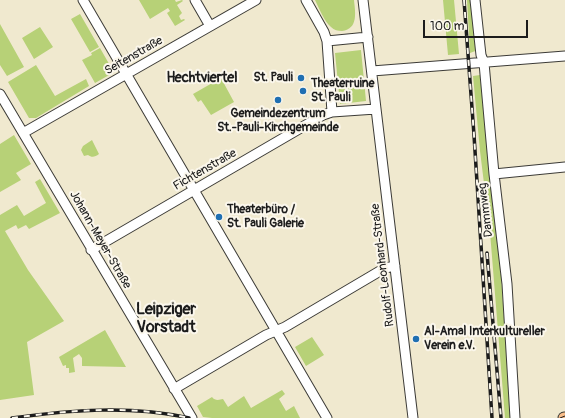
<!DOCTYPE html>
<html>
<head>
<meta charset="utf-8">
<style>
  body { margin:0 }
  #map { position:relative; width:565px; height:418px; overflow:hidden; background:#f0e9cf; font-family:Pangolin,sans-serif }
  canvas { display:block }
  .scale { position:absolute; left:423px; top:20px; width:105px; height:18px; box-sizing:border-box; border:2px solid #1c1c1c; border-top:0; padding-left:5px; font-size:12px; line-height:14px; white-space:nowrap; color:#1c1c1c; -webkit-text-stroke:3px #fbf7ec; paint-order:stroke }
</style>
</head>
<body>
<div id="map">
<canvas width="565" height="418"></canvas>
<div class="scale">100 m</div>
</div>
<script>
const ctx = document.querySelector('canvas').getContext('2d');
ctx.lineJoin = 'round';
function fill(path, color) { ctx.fillStyle = color; ctx.fill(path, 'evenodd'); }
function stroke(path, color, width, dash) { ctx.strokeStyle = color; ctx.lineWidth = width; ctx.lineCap = dash ? 'butt' : 'round'; ctx.setLineDash(dash || []); ctx.stroke(path); }
function drawText(font, color, halo, rows, align = 'center') {
  ctx.font = font + ' Pangolin,sans-serif'; ctx.lineWidth = 4; ctx.setLineDash([]); ctx.textBaseline = 'middle'; ctx.strokeStyle = halo; ctx.fillStyle = color; for (const [text, x, y, turn = 0] of rows) {
    ctx.save(); ctx.translate(x, y); ctx.rotate((+turn || 0) * Math.PI / 180); ctx.textAlign = isNaN(turn) ? turn : align; if (halo) ctx.strokeText(text, 0, 0); ctx.fillText(text, 0, 0); ctx.restore();
  }
}
fill(new Path2D(`
  M 139,0 L 175,0 L 176,2 L 182,0 L 183,1 L 177,5 L 182,13 L 179,16 L 181,20 L 184,19 L 185,20 L 175,26 L 167,13 L 170,11 L 168,8 L 150,19 Z
  M 315,0 L 354,0 C 355,11 359,29 342,31 C 338,31 334,30 331,27 C 324,21 319,8 315,0 Z
  M 443,0 L 454,0 L 459,54 L 448,55 Z
  M 467,0 L 474,0 L 478,50 L 470,53 Z
  M 80,14 L 99,47 L 90,52 L 71,19 Z
  M 0,24 L 24,67 L 7,76 L 0,65 Z
  M 40,27 L 53,47 L 34,59 L 22,38 Z
  M 100,48 L 112,69 L 111,74 L 95,83 L 82,60 L 92,55 L 91,53 Z
  M 361,50 L 366,101 L 340,104 L 335,53 Z
  M 36,65 L 55,96 L 86,79 L 89,86 L 36,118 L 29,118 L 8,82 Z
  M 480,75 L 490,177 L 501,275 L 511,418 L 505,418 L 490,232 L 480,151 L 473,76 Z
  M 221,78 L 234,102 L 211,115 L 201,100 L 198,102 L 193,94 Z
  M 14,135 L 31,164 L 16,173 L 21,180 L 0,192 L 0,144 Z
  M 92,140 L 99,154 C 95,157 92,158 88,155 L 84,156 L 81,150 L 83,146 Z
  M 40,179 L 60,213 L 29,229 L 26,225 L 18,229 L 16,225 L 5,231 L 28,270 L 64,321 L 27,342 L 34,395 L 0,400 L 0,215 L 17,205 L 24,216 L 46,203 L 35,182 Z
  M 105,330 L 126,367 L 82,366 L 82,358 L 79,354 L 73,358 L 75,372 L 69,373 L 69,368 L 66,368 L 66,365 L 63,366 L 59,357 Z
  M 312,337 L 324,355 L 306,366 L 295,347 Z
  M 282,390 L 285,394 L 279,399 L 286,411 L 294,406 L 300,418 L 212,418 L 203,417 L 197,406 L 212,397 C 215,401 219,400 223,399 L 228,407 L 244,396 L 251,408 Z`), '#b7d177');
const minor = new Path2D(`
  M 83,0 L 327,418
  M 195,0 L 210,26
  M 306,0 L 324,32 L 327,41 L 332,112
  M 363,0 L 413,418
  M 475,0 L 481,55 L 484,63 L 494,174 L 507,284 L 515,418
  M 327,41 L 368,37
  M 372,71 L 565,56
  M 0,94 L 192,418
  M 23,133 L 256,0
  M 494,174 L 565,167
  M 91,250 L 323,115 L 332,112 L 376,109
  M 174,389 L 266,335 L 285,327 L 385,268 L 395,266`);
const major = new Path2D(`
  M 564,418 L 565,418`);
stroke(minor, '#3c3b37', 11);
stroke(major, '#3c3b37', 13);
stroke(minor, '#fff', 9);
stroke(major, '#f8bd89', 11);
stroke(new Path2D(`
  M 560,418 L 565,416`), '#1c1c1c', 1);
const rail = new Path2D(`
  M 464,0 L 474,135 L 492,418
  M 487,253 L 501,418
  M 12,418 C 70,410 131,405 189,418`);
stroke(rail, '#1c1c1c', 3.5);
stroke(rail, '#fbf7ec', 2, [6]);
for (const [x, y, r, color] of [
  [301,78,4,"#1f6fb2"],
  [303,91,4,"#1f6fb2"],
  [278,100,4,"#1f6fb2"],
  [219,217,4,"#1f6fb2"],
  [416,339,4,"#1f6fb2"]
]) { const dot = new Path2D(); dot.arc(x, y, r, 0, 2 * Math.PI); ctx.fillStyle = color; ctx.fill(dot); stroke(dot, '#fbf7ec', 1.5); }
drawText('12px', '#1c1c1c', '#fbf7ec', [
  ["Seitenstraße",134,56,-30],
  ["Fichtenstraße",205,170,-30],
  ["Dammweg",486,210,-97],
  ["Johann-Meyer-Straße",100,240,60],
  ["Rudolf-Leonhard-Straße",383,265,-97]
]);
drawText('bold 12px', '#1c1c1c', '#fbf7ec', [
  ["St. Pauli",293,78,"right"],
  ["Theaterruine",311,84],
  ["St. Pauli",311,98],
  ["Gemeindezentrum",278,114,"center"],
  ["St.-Pauli-Kirchgemeinde",278,128,"center"],
  ["Theaterbüro /",227,210],
  ["St. Pauli Galerie",227,224],
  ["Al-Amal Interkultureller",424,332],
  ["Verein e.V.",424,346]
], 'left');
drawText('bold 14px', '#1c1c1c', '#fbf7ec', [
  ["Hechtviertel",202,78]
]);
drawText('bold 16px', '#1c1c1c', '#fbf7ec', [
  ["Leipziger",166,310],
  ["Vorstadt",166,328]
]);
</script>
</body>
</html>
